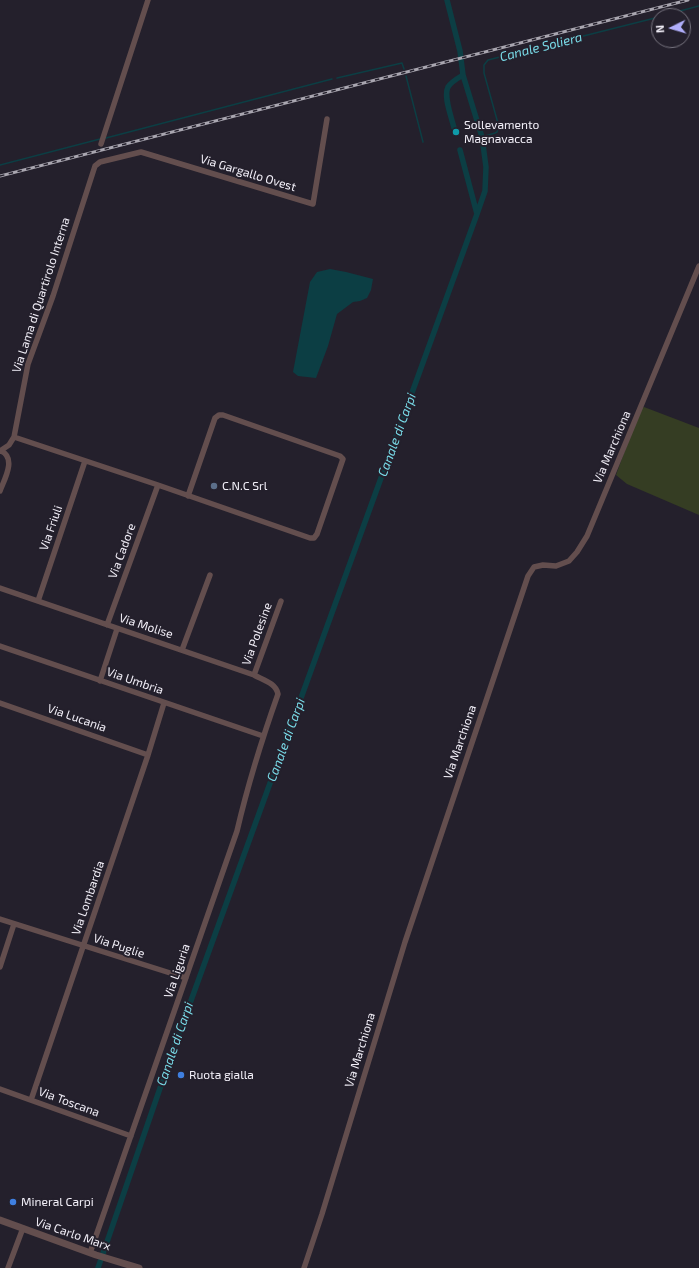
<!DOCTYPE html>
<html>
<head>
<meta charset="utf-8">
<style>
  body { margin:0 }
  #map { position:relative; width:699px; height:1268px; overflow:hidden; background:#24202c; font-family:"Exo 2",sans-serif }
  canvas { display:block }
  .north { position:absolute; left:651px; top:8px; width:40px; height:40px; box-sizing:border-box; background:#24202c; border:1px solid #76737e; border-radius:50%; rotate:265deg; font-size:11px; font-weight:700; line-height:16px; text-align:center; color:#f2eff8 }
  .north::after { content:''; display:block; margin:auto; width:14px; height:18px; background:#b0aefa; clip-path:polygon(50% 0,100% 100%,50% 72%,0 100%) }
</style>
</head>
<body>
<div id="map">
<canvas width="699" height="1268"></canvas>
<div class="north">N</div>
</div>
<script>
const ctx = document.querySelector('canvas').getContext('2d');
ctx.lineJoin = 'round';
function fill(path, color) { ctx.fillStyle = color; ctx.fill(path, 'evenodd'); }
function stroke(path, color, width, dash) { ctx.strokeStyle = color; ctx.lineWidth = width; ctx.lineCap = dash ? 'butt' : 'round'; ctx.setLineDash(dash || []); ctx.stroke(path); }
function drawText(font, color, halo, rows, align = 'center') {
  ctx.font = font + ' "Exo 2",sans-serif'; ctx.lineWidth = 4; ctx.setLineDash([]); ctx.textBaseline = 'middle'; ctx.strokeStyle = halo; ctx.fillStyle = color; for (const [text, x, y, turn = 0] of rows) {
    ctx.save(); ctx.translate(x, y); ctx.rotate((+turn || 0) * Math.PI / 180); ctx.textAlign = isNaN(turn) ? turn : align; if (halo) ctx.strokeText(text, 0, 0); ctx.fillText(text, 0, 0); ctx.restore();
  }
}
fill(new Path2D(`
  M 644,407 L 699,428 L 699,515 L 627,484 L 616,475 L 640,409 Z`), '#353d23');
fill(new Path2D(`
  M 330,269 L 346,272 L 373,279 L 371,290 L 367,298 L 360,301 L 353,302 L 337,314 L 328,346 L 316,378 L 298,376 L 293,372 L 310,282 L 317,272 Z`), '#0c3e44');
stroke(new Path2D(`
  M 661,16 L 699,6
  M 406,76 L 423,142
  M 337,78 L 402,63 L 404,69
  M 482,137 L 495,133 L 497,132 L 499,127 L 484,73 L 484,65 L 488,60 L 659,17
  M 106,138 L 332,79
  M 0,165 L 100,139`), '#0c3e44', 1.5);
stroke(new Path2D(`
  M 454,128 C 452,118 443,97 448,87 C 451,82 458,78 463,75
  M 460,150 L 477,214
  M 98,1268 L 177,1039 L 477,214 L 485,191 L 486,167 L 482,137 L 463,75 L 460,51 L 447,0`), '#0c3e44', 5.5);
stroke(new Path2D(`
  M 101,144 L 148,0
  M 14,437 L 158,485 L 310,538 L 314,538 L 317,534 L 343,459 L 340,456 L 223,415 L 219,415 L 215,418 L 188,496
  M 0,451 L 9,445 L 14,437 L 28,364 L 53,296 L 95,166 L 100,162 L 141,152 L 313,204 L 327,119
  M 0,491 C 4,480 17,458 1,451
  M 0,588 L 254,675 C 263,680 276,683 278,694 C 262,739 248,784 237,831 L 90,1253
  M 38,601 L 85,461
  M 107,625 L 158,485
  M 0,646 L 263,736
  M 182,650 L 210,575
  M 254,675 L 281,601
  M 100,681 L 117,629
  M 0,703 L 148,755
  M 0,919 L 186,978
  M 0,967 L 14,924
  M 0,1089 L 131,1136
  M 31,1100 L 148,755 L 164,703
  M 8,1268 L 23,1228
  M 304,1268 L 322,1214 L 405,942 L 528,576 L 534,567 L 543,565 L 556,566 L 569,561 L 577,552 L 587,536 L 699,266`), '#634e4e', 5.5);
stroke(new Path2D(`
  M 0,1220 L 96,1255 L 139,1268`), '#634e4e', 7);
const rail = new Path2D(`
  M 0,176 L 688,0`);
stroke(rail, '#a9a6b0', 3);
stroke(rail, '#24202c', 1.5, [4.5]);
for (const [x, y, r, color] of [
  [456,132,4,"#0f9aa8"],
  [214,486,4,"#5c6f8a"],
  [181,1075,4,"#3f7fe0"],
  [13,1202,4,"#3f7fe0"]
]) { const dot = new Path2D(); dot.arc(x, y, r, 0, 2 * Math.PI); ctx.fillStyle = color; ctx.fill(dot); stroke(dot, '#24202c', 1.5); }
drawText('12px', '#f2eff8', '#24202c', [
  ["Sollevamento",464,125],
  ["Magnavacca",464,139],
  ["C.N.C Srl",222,486],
  ["Ruota gialla",189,1075],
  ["Mineral Carpi",21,1202]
], 'left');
drawText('12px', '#f2eff8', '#24202c', [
  ["Via Gargallo Ovest",248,173,17],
  ["Via Lama di Quartirolo Interna",41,295,-72],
  ["Via Marchiona",612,447,-67],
  ["Via Friuli",51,528,-71],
  ["Via Cadore",122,551,-70],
  ["Via Molise",146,626,18],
  ["Via Polesine",257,634,-70],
  ["Via Umbria",135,681,19],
  ["Via Lucania",77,718,19],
  ["Via Marchiona",460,742,-71],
  ["Via Lombardia",88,898,-71],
  ["Via Puglie",119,946,18],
  ["Via Liguria",177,971,-71],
  ["Via Marchiona",360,1050,-73],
  ["Via Toscana",69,1102,20],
  ["Via Carlo Marx",73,1234,19]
]);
drawText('italic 13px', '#79dbe8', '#24202c', [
  ["Canale Soliera",541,47,-14],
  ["Canale di Carpi",397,435,-70],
  ["Canale di Carpi",286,740,-70],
  ["Canale di Carpi",175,1044,-71]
]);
</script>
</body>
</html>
